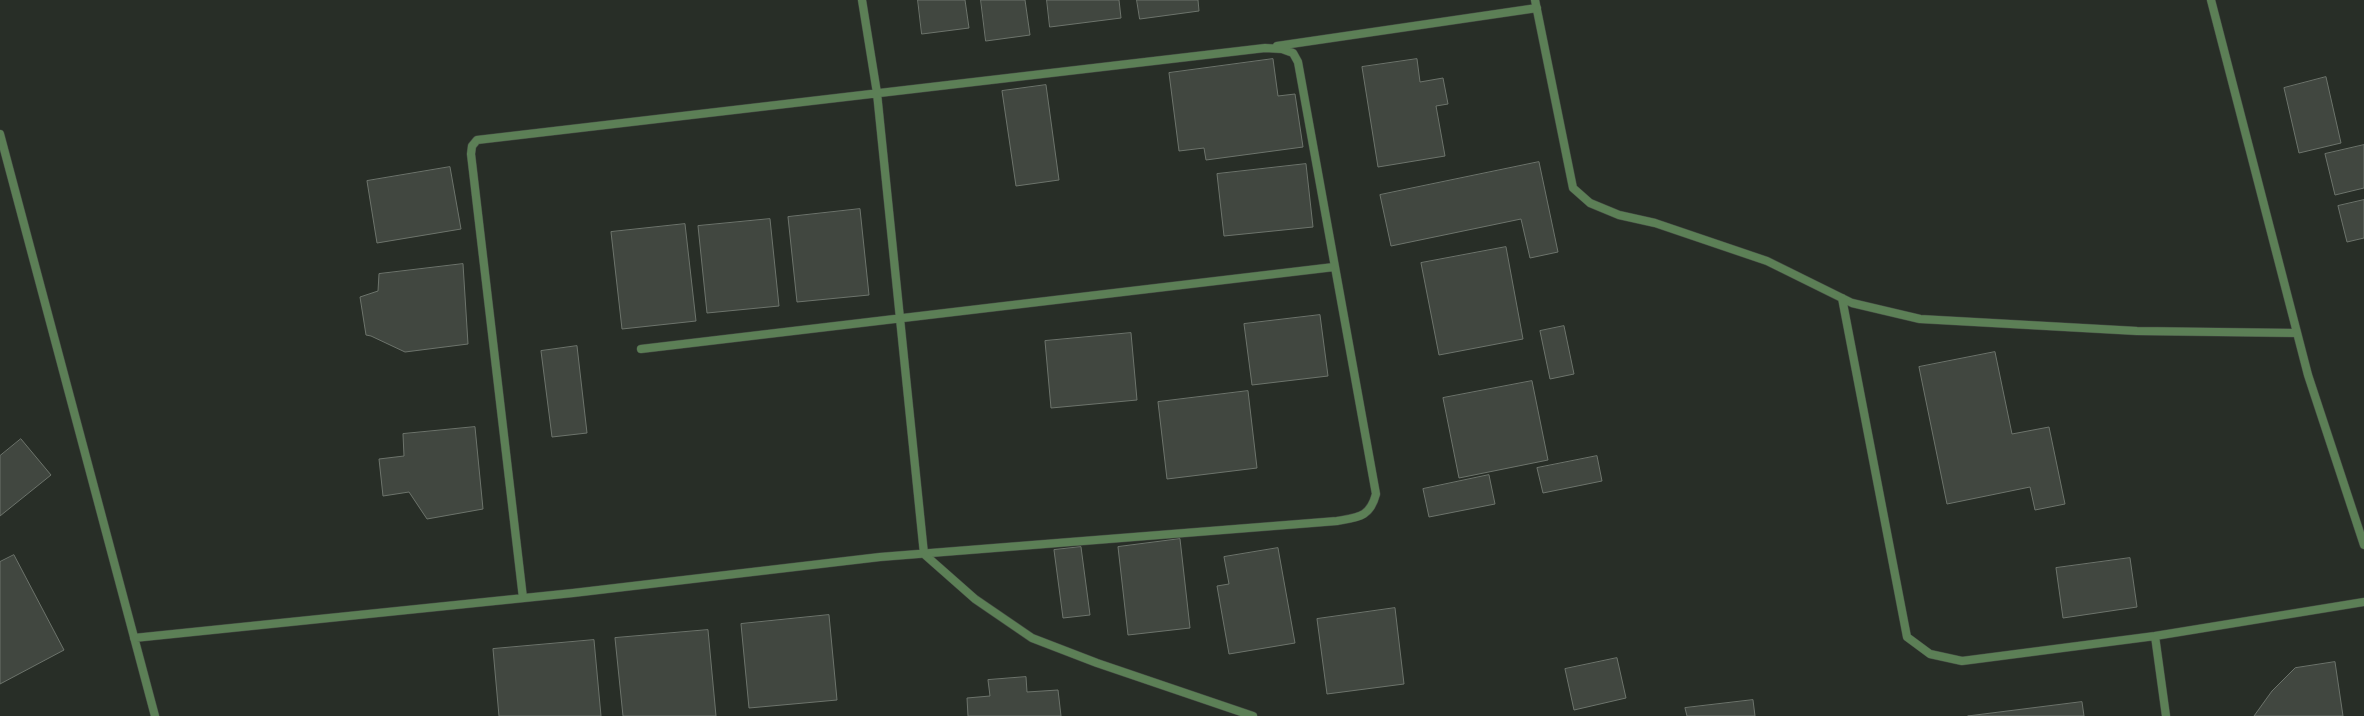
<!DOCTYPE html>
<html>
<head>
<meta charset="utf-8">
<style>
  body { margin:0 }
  canvas { display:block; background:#282e27 }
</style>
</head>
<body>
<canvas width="2364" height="716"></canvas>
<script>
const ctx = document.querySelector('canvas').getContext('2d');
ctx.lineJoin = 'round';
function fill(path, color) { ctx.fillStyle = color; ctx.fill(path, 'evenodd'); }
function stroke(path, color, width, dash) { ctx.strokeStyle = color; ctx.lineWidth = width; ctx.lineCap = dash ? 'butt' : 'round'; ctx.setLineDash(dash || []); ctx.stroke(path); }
const building = new Path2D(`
  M 918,0 L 965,0 L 969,28 L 922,34 Z
  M 981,0 L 1025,0 L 1030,35 L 986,41 Z
  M 1047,0 L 1119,0 L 1121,18 L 1050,27 Z
  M 1137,0 L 1198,0 L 1199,11 L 1140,19 Z
  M 1273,59 L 1278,96 L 1295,94 L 1303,147 L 1206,160 L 1204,148 L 1179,151 L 1169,73 Z
  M 1417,59 L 1420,82 L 1443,78 L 1448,104 L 1436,106 L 1445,156 L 1378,167 L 1362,67 Z
  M 2326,77 L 2341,143 L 2299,153 L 2284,88 Z
  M 1046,85 L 1059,180 L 1016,186 L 1002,91 Z
  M 2364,145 L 2364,188 L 2335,195 L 2325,154 Z
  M 1539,162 L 1558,252 L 1530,258 L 1521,219 L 1391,246 L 1380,195 Z
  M 1306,164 L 1313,227 L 1224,236 L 1217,174 Z
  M 450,167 L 461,229 L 377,243 L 367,181 Z
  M 2364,200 L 2364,238 L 2347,242 L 2338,206 Z
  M 860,209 L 869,295 L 797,302 L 788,217 Z
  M 770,219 L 779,306 L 707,313 L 698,226 Z
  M 685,224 L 696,321 L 622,329 L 611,232 Z
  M 1506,247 L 1523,339 L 1439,355 L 1421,263 Z
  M 463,264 L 468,344 L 405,352 L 371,336 L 366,335 L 360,297 L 378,291 L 379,274 Z
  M 1320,315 L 1328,376 L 1252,385 L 1244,324 Z
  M 1564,326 L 1574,374 L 1550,379 L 1540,331 Z
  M 1131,333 L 1137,400 L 1051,408 L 1045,341 Z
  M 577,346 L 587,433 L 552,437 L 541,351 Z
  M 1995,352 L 2012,434 L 2049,427 L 2065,504 L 2035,510 L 2030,487 L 1947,504 L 1919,367 Z
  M 1532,381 L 1548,460 L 1459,478 L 1443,398 Z
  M 1248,391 L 1257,468 L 1167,479 L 1158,402 Z
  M 475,427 L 483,509 L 427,519 L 409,492 L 383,496 L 379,459 L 404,456 L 403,434 Z
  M 21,439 L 51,475 L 0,516 L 0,456 Z
  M 1597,456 L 1602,481 L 1543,493 L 1537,468 Z
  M 1489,475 L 1495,504 L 1429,517 L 1423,489 Z
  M 1180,539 L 1190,628 L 1128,635 L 1118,547 Z
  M 1081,547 L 1090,615 L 1063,618 L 1054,550 Z
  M 1278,548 L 1295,643 L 1229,654 L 1217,586 L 1229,584 L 1224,557 Z
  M 14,555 L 64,650 L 0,684 L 0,562 Z
  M 2130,558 L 2137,607 L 2063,618 L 2056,568 Z
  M 1395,608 L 1404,684 L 1327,694 L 1317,619 Z
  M 829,615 L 837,700 L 749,708 L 741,624 Z
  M 708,630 L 716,716 L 623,716 L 615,638 Z
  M 594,640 L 601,716 L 499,716 L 493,649 Z
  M 1617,658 L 1626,698 L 1574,710 L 1565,669 Z
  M 2335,662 L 2343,716 L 2254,716 L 2272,691 L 2295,668 Z
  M 1026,677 L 1027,692 L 1058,690 L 1061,716 L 968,716 L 967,698 L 990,696 L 988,680 Z
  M 1753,700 L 1755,716 L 1687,716 L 1685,708 Z
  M 2082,702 L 2084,716 L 1968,716 Z`);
fill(building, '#414740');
stroke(building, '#6c736b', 1);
const street = new Path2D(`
  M 862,0 L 877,93 L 924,554 L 975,599 L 1032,638 L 1097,663 L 1253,716
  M 1535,0 L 1573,188 L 1590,203 L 1619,215 L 1655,223 L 1767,261 L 1852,303 L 1920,319 L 2137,331 L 2297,333
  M 2211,0 L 2308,375 L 2364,545
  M 1277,46 L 1537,8
  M 0,134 L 155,716
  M 1842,298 L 1907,637 L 1930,654 L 1962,661 L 2155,636
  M 641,349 L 1334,267
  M 134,638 L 573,593 L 880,557 L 1337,521 C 1359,517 1370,517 1376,494 L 1298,62 L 1293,53 L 1282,49 L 1265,48 L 477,140 L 472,146 L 471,154 L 523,598
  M 2166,716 L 2155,636 L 2364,602`);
stroke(street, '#444a43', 9);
stroke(street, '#5c7f56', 8);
</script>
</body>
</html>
